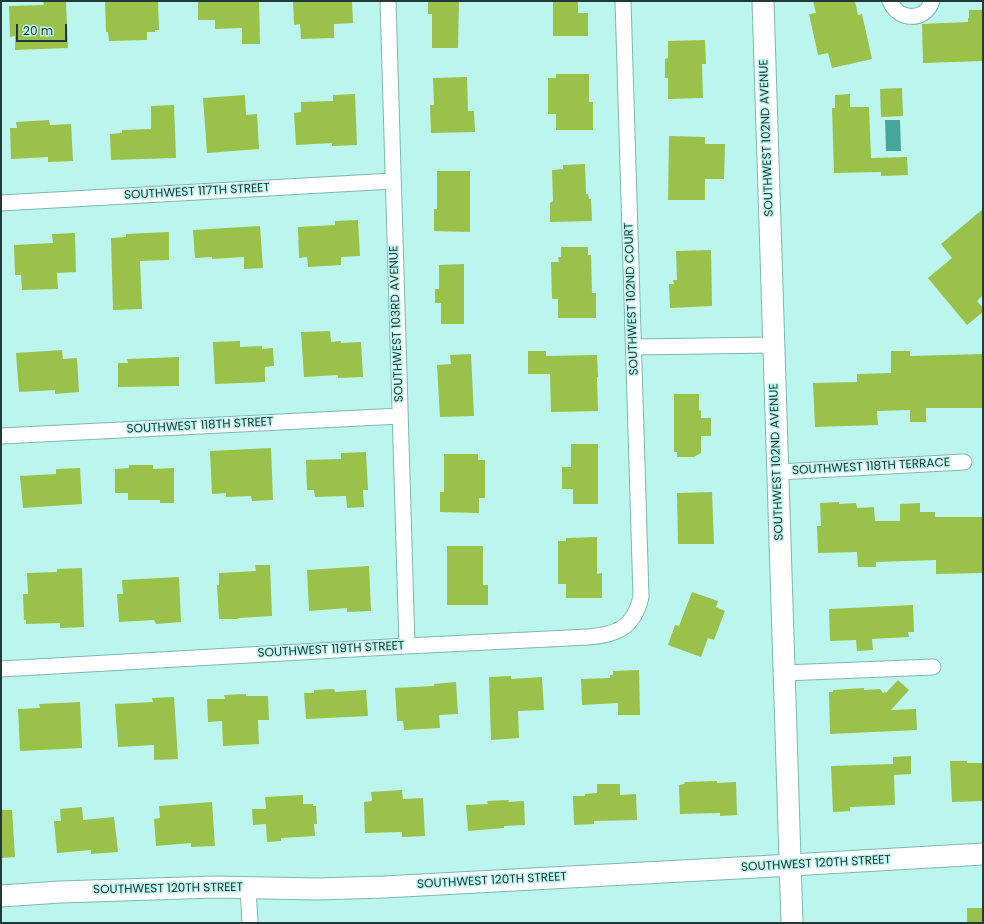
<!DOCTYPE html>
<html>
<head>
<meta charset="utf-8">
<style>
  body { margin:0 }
  #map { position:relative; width:984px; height:924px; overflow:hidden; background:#baf6ed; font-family:Poppins,sans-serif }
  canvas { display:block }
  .frame { position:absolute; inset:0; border:2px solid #223a37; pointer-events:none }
  .scale { position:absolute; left:16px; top:24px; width:51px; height:18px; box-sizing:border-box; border:2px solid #223a37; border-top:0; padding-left:5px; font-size:12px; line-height:14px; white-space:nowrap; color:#223a37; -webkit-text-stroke:3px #baf6ed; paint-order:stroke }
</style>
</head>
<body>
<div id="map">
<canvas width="984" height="924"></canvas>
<div class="frame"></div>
<div class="scale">20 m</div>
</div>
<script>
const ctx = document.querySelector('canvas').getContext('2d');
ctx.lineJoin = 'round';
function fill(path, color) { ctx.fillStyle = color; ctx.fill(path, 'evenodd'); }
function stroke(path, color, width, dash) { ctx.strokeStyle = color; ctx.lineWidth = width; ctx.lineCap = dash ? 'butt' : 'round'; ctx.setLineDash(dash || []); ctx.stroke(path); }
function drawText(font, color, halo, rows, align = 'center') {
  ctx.font = font + ' Poppins,sans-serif'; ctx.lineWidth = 3; ctx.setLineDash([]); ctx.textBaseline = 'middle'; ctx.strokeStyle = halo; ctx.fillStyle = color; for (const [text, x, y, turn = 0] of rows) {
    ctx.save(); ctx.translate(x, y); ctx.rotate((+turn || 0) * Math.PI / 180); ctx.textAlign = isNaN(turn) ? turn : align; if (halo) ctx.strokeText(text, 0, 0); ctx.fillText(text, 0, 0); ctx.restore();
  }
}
fill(new Path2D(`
  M 885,120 L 900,120 L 901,151 L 886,151 Z`), '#46a69b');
fill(new Path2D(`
  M 43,1 L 66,1 L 68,48 L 15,50 L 15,36 L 10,37 L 9,6 L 44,5 Z
  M 105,1 L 158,1 L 159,30 L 155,30 L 155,32 L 147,32 L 147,40 L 109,41 L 108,32 L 106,32 Z
  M 198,1 L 259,1 L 260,44 L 242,44 L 242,28 L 215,29 L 215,20 L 198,20 Z
  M 293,1 L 352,1 L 353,23 L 334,24 L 334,38 L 301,39 L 300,24 L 294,25 Z
  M 428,1 L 459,1 L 458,48 L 432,48 L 432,14 L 428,14 Z
  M 553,1 L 578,1 L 578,13 L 588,13 L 588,36 L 553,36 Z
  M 813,1 L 855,1 L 858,15 L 862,14 L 872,59 L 832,68 L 828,53 L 818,55 L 809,14 L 816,13 Z
  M 969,10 L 983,10 L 983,61 L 923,63 L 922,24 L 968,22 L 968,18 L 969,18 Z
  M 705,40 L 706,64 L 702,64 L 703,98 L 668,99 L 668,78 L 665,78 L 665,59 L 668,58 L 668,41 Z
  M 556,74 L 589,74 L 589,102 L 593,102 L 593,130 L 556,130 L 556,114 L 548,114 L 548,78 L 556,78 Z
  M 467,77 L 468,111 L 474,111 L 475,132 L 431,133 L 430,105 L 434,105 L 433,78 Z
  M 902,88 L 903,116 L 881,117 L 880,89 Z
  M 355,94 L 357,145 L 332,146 L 332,143 L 296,145 L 294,113 L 301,112 L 301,102 L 333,101 L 333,95 Z
  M 850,94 L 850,107 L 869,107 L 871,158 L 907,157 L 908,175 L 881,176 L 881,172 L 834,173 L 832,108 L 835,108 L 835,95 Z
  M 245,95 L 246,115 L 257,114 L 259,149 L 207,153 L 203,98 Z
  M 174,105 L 176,158 L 111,160 L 110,134 L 122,133 L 122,130 L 151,129 L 151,106 Z
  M 49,120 L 50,125 L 71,124 L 73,161 L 48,162 L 48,157 L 11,159 L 10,128 L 17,128 L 16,122 Z
  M 669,136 L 705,137 L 705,144 L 725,144 L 724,179 L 705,179 L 705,200 L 668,200 Z
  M 585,164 L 586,194 L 588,194 L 589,199 L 591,199 L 592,221 L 550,222 L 550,203 L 553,201 L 552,170 L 563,169 L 563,165 Z
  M 437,171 L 470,171 L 470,232 L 434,231 L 434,209 L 437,209 Z
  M 983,209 L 983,295 L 977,301 L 983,308 L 983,312 L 967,325 L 928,278 L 952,258 L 941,244 Z
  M 358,220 L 360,256 L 341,257 L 341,265 L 308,267 L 307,257 L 299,258 L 298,227 L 335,225 L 335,221 Z
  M 260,226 L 263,268 L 244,269 L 244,257 L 212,259 L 212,257 L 195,258 L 193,230 Z
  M 169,232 L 169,260 L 140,261 L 142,309 L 113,310 L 111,238 L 126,237 L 126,234 Z
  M 75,233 L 76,272 L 57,273 L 58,289 L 22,290 L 21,275 L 15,275 L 14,245 L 53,243 L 52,234 Z
  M 561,247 L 588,247 L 588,255 L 591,255 L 592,293 L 596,293 L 596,318 L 558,318 L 558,299 L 552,299 L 551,262 L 559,262 L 558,257 L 561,257 Z
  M 711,250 L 712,306 L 670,308 L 669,284 L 674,284 L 673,280 L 677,280 L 676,251 Z
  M 464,264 L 464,324 L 441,324 L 441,303 L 435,303 L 435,289 L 439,289 L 439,265 Z
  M 330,331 L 331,342 L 341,341 L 341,343 L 361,342 L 363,377 L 338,378 L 338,375 L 304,377 L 301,332 Z
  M 240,341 L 240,347 L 262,346 L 262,349 L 273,348 L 274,366 L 265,367 L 265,382 L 215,384 L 213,342 Z
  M 62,350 L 63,359 L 77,358 L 79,392 L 55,394 L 55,390 L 19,392 L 16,353 Z
  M 528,351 L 546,351 L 546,356 L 597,355 L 598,377 L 597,377 L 598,411 L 551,412 L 550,374 L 528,374 Z
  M 891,351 L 910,351 L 910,356 L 983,354 L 983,408 L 926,408 L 926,422 L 910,422 L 910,410 L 877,411 L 878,425 L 815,427 L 813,383 L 857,382 L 857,374 L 891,373 Z
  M 471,354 L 474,416 L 440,417 L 437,365 L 451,364 L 450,355 Z
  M 179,357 L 179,386 L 118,387 L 118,363 L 128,363 L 127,359 Z
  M 674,394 L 699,394 L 699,410 L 701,411 L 701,418 L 711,418 L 711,436 L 701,436 L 701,453 L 694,457 L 677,457 L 677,452 L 674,452 Z
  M 571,444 L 598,444 L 598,504 L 573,504 L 573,489 L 562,489 L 562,467 L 571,467 Z
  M 271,448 L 273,500 L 252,501 L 251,496 L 226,497 L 226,493 L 212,494 L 210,451 Z
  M 366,452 L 368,490 L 363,490 L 364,507 L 347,508 L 346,496 L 315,497 L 314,490 L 307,490 L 306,460 L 341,459 L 341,453 Z
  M 444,454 L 478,454 L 478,460 L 485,460 L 485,498 L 479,498 L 479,513 L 440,512 L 440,492 L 444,492 Z
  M 129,465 L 153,465 L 153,469 L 174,468 L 174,503 L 160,503 L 160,500 L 128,500 L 128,493 L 115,493 L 115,469 L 129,468 Z
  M 80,468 L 82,504 L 23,508 L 20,476 L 56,474 L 56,469 Z
  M 712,492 L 714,544 L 678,544 L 677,493 Z
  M 839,502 L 839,504 L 856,503 L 857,508 L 874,507 L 875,521 L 900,521 L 900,504 L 920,503 L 920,512 L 935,512 L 935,517 L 983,517 L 983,573 L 936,574 L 936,560 L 876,562 L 876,567 L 858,567 L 857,552 L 818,553 L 817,526 L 821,526 L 820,503 Z
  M 597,537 L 597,574 L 602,573 L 602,598 L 566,598 L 566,584 L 558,584 L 558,541 L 566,541 L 566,538 Z
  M 447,546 L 483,546 L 483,585 L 488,585 L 488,605 L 447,605 Z
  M 255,565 L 270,565 L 272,616 L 238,618 L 238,619 L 219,619 L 217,585 L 219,585 L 219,573 L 256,571 Z
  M 369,566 L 371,611 L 347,612 L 347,608 L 309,611 L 307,570 Z
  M 82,568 L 84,627 L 60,628 L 60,623 L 26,624 L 26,620 L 24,620 L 23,594 L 28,594 L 27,573 L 57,572 L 57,569 Z
  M 179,577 L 181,622 L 156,624 L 154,620 L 119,622 L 117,594 L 123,594 L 122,580 Z
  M 692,592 L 718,601 L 716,607 L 725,611 L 714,640 L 708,638 L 701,657 L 668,645 L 675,625 L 679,626 Z
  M 913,605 L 914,632 L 908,632 L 909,637 L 872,639 L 873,650 L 857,651 L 856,640 L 830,641 L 829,609 Z
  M 639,670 L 640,715 L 618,715 L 618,703 L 582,705 L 581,679 L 610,678 L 610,675 L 613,675 L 613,671 Z
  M 511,676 L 511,679 L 542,677 L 544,710 L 518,711 L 519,738 L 491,740 L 489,677 Z
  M 898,680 L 909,690 L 891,710 L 916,709 L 917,730 L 830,734 L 829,692 L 833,692 L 833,690 L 864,688 L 864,690 L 880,689 L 883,693 L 885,692 L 886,693 Z
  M 456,682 L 458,714 L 439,715 L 440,728 L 404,730 L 403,721 L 397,721 L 395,688 L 434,686 L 434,684 Z
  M 334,689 L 335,692 L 366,690 L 368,716 L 306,719 L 304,693 L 314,693 L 314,690 Z
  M 246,694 L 246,696 L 268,696 L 269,720 L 258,720 L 259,744 L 223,746 L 222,721 L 208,722 L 207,699 L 225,699 L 224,695 Z
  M 174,697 L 178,759 L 154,760 L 154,745 L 118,747 L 115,704 L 153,702 L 152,698 Z
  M 80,702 L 82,748 L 20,751 L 18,709 L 40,708 L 39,704 Z
  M 911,756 L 911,774 L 894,775 L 895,805 L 850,807 L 850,811 L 833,812 L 831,766 L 893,764 L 893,757 Z
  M 950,761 L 967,761 L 967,763 L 983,763 L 983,801 L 952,802 Z
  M 717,781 L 717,783 L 736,782 L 737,815 L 720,816 L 720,813 L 680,814 L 679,785 L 684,784 L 685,782 Z
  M 597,784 L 620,784 L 620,795 L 636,794 L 637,820 L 594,821 L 594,824 L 574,825 L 573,796 L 585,796 L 585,794 L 597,793 Z
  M 402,790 L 403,799 L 423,798 L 425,836 L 402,837 L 402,832 L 365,833 L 364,802 L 372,801 L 371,792 Z
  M 303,795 L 303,804 L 313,804 L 313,806 L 316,806 L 317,824 L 314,824 L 315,836 L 281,838 L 281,841 L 267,842 L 266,824 L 253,825 L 252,809 L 266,809 L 265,797 Z
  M 509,800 L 508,802 L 524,801 L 525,825 L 504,826 L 504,828 L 468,831 L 466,805 L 488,804 L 487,801 Z
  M 212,802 L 215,846 L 191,847 L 191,843 L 156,846 L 154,819 L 160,818 L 159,806 Z
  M 82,807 L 83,820 L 114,817 L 118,852 L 91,854 L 91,850 L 57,853 L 54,821 L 61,821 L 60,809 Z
  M 1,810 L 12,810 L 15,857 L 1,858 Z
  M 967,908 L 983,908 L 983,923 L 967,923 Z`), '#9ac14a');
const street = new Path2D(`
  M 388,1 L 407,646
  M 890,1 C 898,21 925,22 932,1
  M 1,203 L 393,181
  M 634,347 L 774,345
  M 1,436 L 400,416
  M 778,472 L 964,462
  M 1,669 L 407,646 L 588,637 C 616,635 634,628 641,597 L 623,1
  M 784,673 L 933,667
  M 248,888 L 250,923`);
const secondary = new Path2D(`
  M 763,1 L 792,923
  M 1,896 L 60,892 L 215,887 L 317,889 L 384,887 L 756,867 L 983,854`);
stroke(street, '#7eb8b0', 17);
stroke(secondary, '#7eb8b0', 23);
stroke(street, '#fff', 15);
stroke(secondary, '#fff', 21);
drawText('12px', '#223a37', '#baf6ed', [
  ["SOUTHWEST 102ND AVENUE",767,138,-92],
  ["SOUTHWEST 117TH STREET",197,192,-3],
  ["SOUTHWEST 102ND COURT",632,299,-92],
  ["SOUTHWEST 103RD AVENUE",397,324,-92],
  ["SOUTHWEST 118TH STREET",200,426,-3],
  ["SOUTHWEST 102ND AVENUE",777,462,-92],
  ["SOUTHWEST 118TH TERRACE",871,467,-3],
  ["SOUTHWEST 119TH STREET",331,650,-3],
  ["SOUTHWEST 120TH STREET",816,864,-3],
  ["SOUTHWEST 120TH STREET",492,881,-3],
  ["SOUTHWEST 120TH STREET",168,889,-1]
]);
</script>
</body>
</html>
